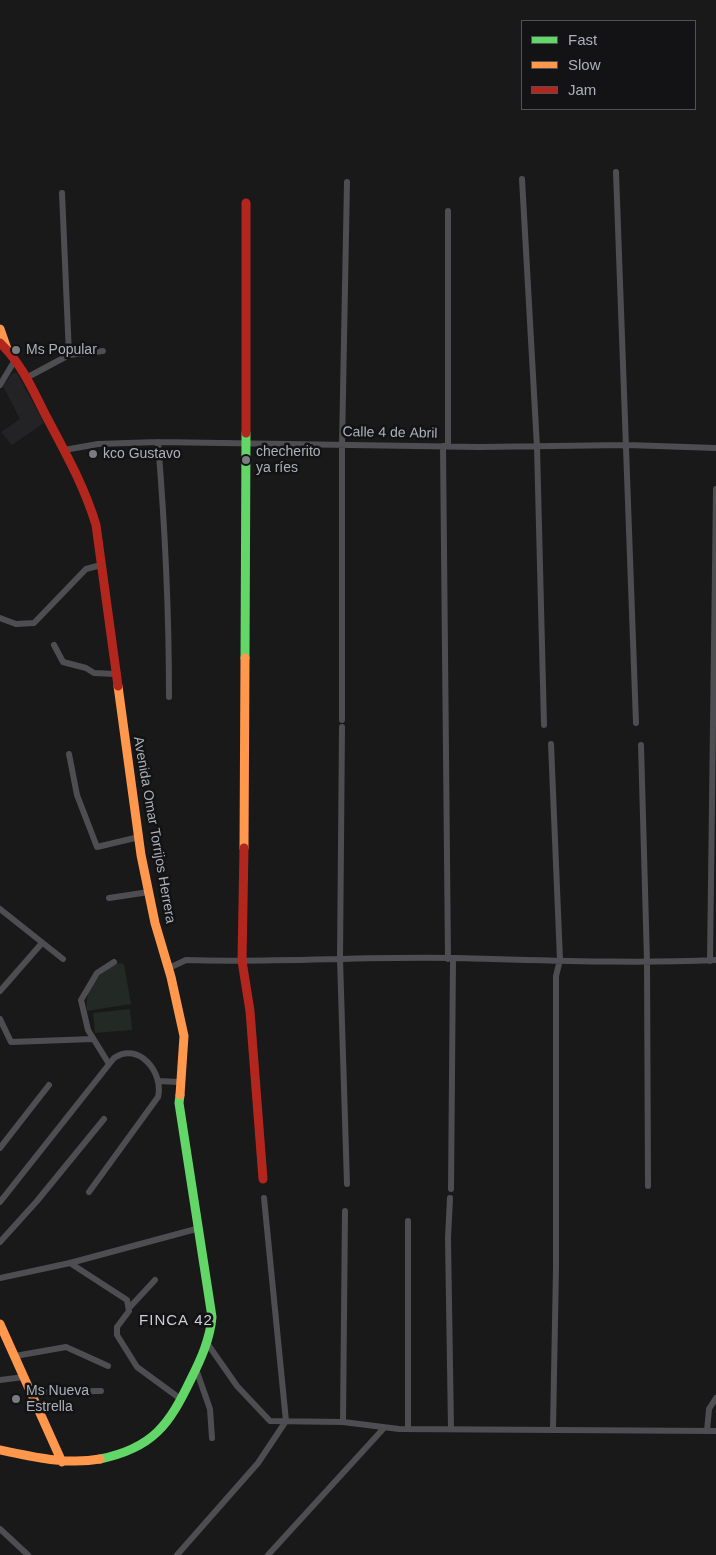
<!DOCTYPE html>
<html>
<head>
<meta charset="utf-8">
<style>
  body { margin:0 }
  #map { position:relative; width:716px; height:1555px; overflow:hidden; background:#191919; font-family:Helvetica,sans-serif }
  canvas { display:block }
  .legend { position:absolute; left:521px; top:20px; width:175px; height:90px; box-sizing:border-box; background:#131315; border:1px solid #505256; margin:0; padding:6px 9px; list-style:none; font-size:15px; color:#acb0b8 }
  .legend li { display:flex; align-items:center; gap:10px; height:25px }
  .legend b { width:25px; border:1px solid #505256 }
</style>
</head>
<body>
<div id="map">
<canvas width="716" height="1555"></canvas>
<ul class="legend">
<li><b style="height:6px;background:#63d668"></b>Fast</li>
<li><b style="height:6px;background:#ff974d"></b>Slow</li>
<li><b style="height:6px;background:#b3261e"></b>Jam</li>
</ul>
</div>
<script>
const ctx = document.querySelector('canvas').getContext('2d');
ctx.lineJoin = 'round';
function fill(path, color) { ctx.fillStyle = color; ctx.fill(path, 'evenodd'); }
function stroke(path, color, width, dash) { ctx.strokeStyle = color; ctx.lineWidth = width; ctx.lineCap = dash ? 'butt' : 'round'; ctx.setLineDash(dash || []); ctx.stroke(path); }
function drawText(font, color, halo, rows, align = 'center') {
  ctx.font = font + ' Helvetica,sans-serif'; ctx.lineWidth = 5; ctx.setLineDash([]); ctx.textBaseline = 'middle'; ctx.strokeStyle = halo; ctx.fillStyle = color; for (const [text, x, y, turn = 0] of rows) {
    ctx.save(); ctx.translate(x, y); ctx.rotate((+turn || 0) * Math.PI / 180); ctx.textAlign = isNaN(turn) ? turn : align; if (halo) ctx.strokeText(text, 0, 0); ctx.fillText(text, 0, 0); ctx.restore();
  }
}
fill(new Path2D(`
  M 13,373 L 17,373 L 44,423 L 12,445 L 1,432 L 20,419 L 3,386 Z`), '#232325');
fill(new Path2D(`
  M 117,963 L 124,964 L 131,1004 L 87,1011 C 85,986 97,975 117,963 Z
  M 130,1009 L 132,1030 L 95,1033 L 93,1013 Z`), '#232924');
stroke(new Path2D(`
  M 616,172 L 636,723
  M 522,179 L 537,447 L 544,725
  M 62,193 L 69,355
  M 26,378 L 69,355 L 103,351
  M 0,385 L 15,360
  M 158,442 C 165,527 169,612 169,697
  M 64,450 L 98,444 L 158,442 L 479,447 L 627,445 L 716,448
  M 0,618 L 16,624 L 34,623 L 86,569 L 101,565
  M 54,645 L 63,662 L 86,668 L 94,673 L 115,674
  M 342,720 L 342,445 L 347,182
  M 342,727 L 340,959 L 347,1184
  M 551,744 L 560,960 L 556,976 L 556,1268 L 553,1429
  M 641,745 L 647,961 L 648,1186
  M 69,754 L 77,795 L 97,847 L 139,837
  M 109,898 L 149,892
  M 0,909 L 63,959
  M 448,959 L 443,446 L 448,446 L 448,211
  M 710,961 L 716,489
  M 169,968 L 186,960 C 276,963 366,956 456,958 C 543,960 627,964 716,960
  M 0,991 L 42,943
  M 0,1019 L 11,1042 L 93,1039
  M 109,1064 L 88,1030 L 81,1000 L 97,973 L 114,962
  M 158,1081 L 179,1082
  M 0,1148 L 49,1085
  M 451,1189 L 453,958
  M 450,1198 L 448,1238 L 451,1429
  M 0,1202 L 114,1058 C 139,1041 164,1073 158,1097 L 89,1192
  M 0,1242 L 37,1201 L 104,1119
  M 70,1263 L 127,1300 L 129,1311 L 117,1327 L 117,1335 L 137,1367 L 182,1400
  M 0,1278 L 70,1263 L 196,1229
  M 130,1307 L 155,1280
  M 207,1343 L 237,1386 L 270,1421 L 343,1422 L 399,1429 L 716,1431
  M 15,1356 L 66,1347 L 108,1366
  M 196,1369 L 210,1409 L 212,1438
  M 0,1380 L 24,1377
  M 31,1392 L 101,1391
  M 343,1422 L 345,1211
  M 408,1429 L 408,1221
  M 707,1431 L 709,1409 L 716,1398
  M 0,1529 L 28,1555
  M 177,1555 L 258,1463 L 286,1421 L 264,1198
  M 268,1555 L 384,1428`), '#4e4e52', 6);
stroke(new Path2D(`
  M 245,658 L 246,433
  M 100,1459 C 153,1448 169,1425 191,1379 C 201,1359 210,1339 212,1317 L 179,1103 L 180,1095`), '#63d668', 9);
stroke(new Path2D(`
  M 0,329 L 7,349
  M 118,686 L 141,855 L 155,923 L 171,977 L 184,1036 L 180,1095
  M 244,848 L 245,658
  M 0,1324 L 62,1462
  M 0,1450 C 32,1457 68,1465 100,1459`), '#ff974d', 9);
stroke(new Path2D(`
  M 0,343 C 21,363 32,388 45,414 C 64,450 84,485 96,525 L 118,686
  M 246,433 L 246,203
  M 244,848 L 242,961 L 250,1011 L 263,1179`), '#b3261e', 9);
for (const [x, y, r, color] of [
  [16,350,5,"#797b80"],
  [93,454,5,"#797b80"],
  [246,460,5,"#797b80"],
  [16,1399,5,"#797b80"]
]) { const dot = new Path2D(); dot.arc(x, y, r, 0, 2 * Math.PI); ctx.fillStyle = color; ctx.fill(dot); stroke(dot, '#131315', 2); }
drawText('14px', '#acb0b8', '#131315', [
  ["Ms Popular",26,350],
  ["checherito",256,452],
  ["ya ríes",256,468],
  ["kco Gustavo",103,454],
  ["Ms Nueva",26,1391],
  ["Estrella",26,1407]
], 'left');
drawText('14px', '#acb0b8', '#131315', [
  ["Calle 4 de Abril",390,433,1],
  ["Avenida Omar Torrijos Herrera",154,830,80]
]);
ctx.letterSpacing = '1px';
drawText('15px', '#cdcfd5', '#131315', [
  ["FINCA 42",176,1321]
]);
ctx.letterSpacing = '0px';
</script>
</body>
</html>
